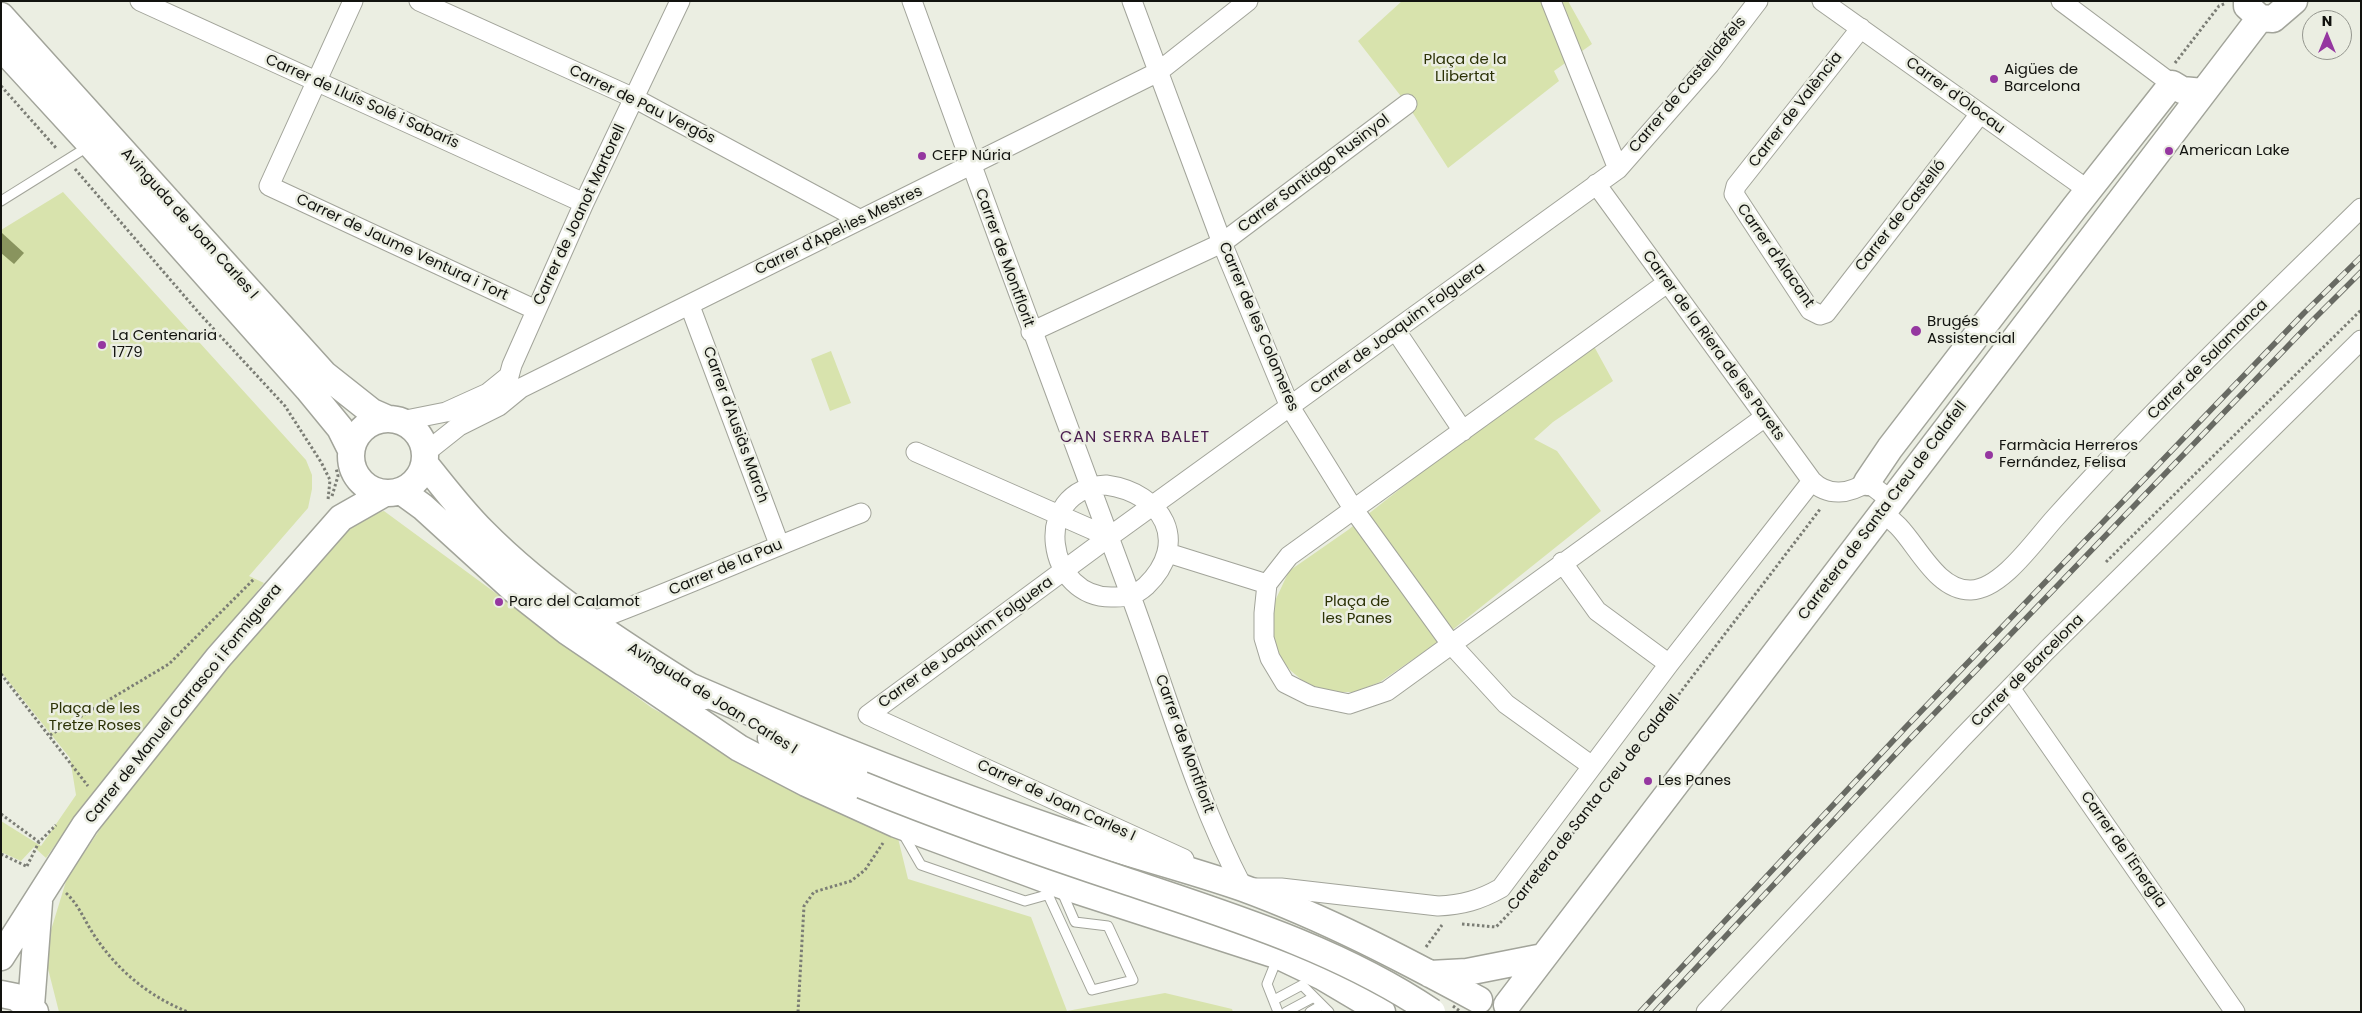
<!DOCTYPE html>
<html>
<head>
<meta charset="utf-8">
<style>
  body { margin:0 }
  #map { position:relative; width:2362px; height:1013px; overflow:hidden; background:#ebeee2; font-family:Poppins,sans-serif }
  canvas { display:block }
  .frame { position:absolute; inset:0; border:2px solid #12130f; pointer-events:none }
  .north { position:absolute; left:2302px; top:10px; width:50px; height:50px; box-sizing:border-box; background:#ebeee2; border:1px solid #94968e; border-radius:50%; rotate:0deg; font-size:14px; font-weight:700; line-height:20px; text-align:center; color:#12130f }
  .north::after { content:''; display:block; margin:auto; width:18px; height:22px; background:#9537a0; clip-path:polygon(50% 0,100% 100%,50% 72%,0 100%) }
</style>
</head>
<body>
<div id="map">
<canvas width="2362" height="1013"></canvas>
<div class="frame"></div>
<div class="north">N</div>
</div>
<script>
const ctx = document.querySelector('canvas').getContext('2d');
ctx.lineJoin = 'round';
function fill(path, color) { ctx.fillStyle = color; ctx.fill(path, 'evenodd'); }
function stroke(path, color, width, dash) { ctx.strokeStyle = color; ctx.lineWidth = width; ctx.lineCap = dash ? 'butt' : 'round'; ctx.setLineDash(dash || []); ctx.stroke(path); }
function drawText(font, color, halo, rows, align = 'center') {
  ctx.font = font + ' Poppins,sans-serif'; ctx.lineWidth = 5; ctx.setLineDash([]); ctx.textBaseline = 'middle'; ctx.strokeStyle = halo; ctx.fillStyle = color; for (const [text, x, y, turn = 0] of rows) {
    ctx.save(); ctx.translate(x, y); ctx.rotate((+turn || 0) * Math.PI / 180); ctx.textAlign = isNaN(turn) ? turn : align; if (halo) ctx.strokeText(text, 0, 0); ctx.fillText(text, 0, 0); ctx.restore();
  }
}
fill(new Path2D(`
  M 1402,1 L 1568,1 L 1592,44 L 1554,71 L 1559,81 L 1448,168 L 1407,104 L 1358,41 Z
  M 63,192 L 306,460 L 312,475 L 312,489 L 308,508 L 249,576 L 264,583 L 88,799 L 46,858 L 34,847 L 21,861 L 1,852 L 1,821 L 41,846 L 76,795 L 70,758 L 1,672 L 1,230 Z
  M 1590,339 L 1613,381 L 1553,422 L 1534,439 L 1557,451 L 1601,511 L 1431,647 L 1380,682 L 1354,692 L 1333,692 L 1310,687 L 1290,670 L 1276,653 L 1270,627 L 1275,601 L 1289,571 L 1348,530 Z
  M 831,351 L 851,403 L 830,411 L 811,359 Z
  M 384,511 L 652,708 L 772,773 L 896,830 L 908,879 L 1031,917 L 1067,1011 L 1165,993 L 1232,1009 L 1233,1012 L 59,1012 L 44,953 L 67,878 L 153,751 L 341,533 L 364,515 Z`), '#d8e3ad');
fill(new Path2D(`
  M 2,233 L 24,253 L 14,264 L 1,253 Z`), '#89945e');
const lane = new Path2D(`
  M 1,201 L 89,146
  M 902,832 L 921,865 L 1025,901 L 1050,894
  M 1044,886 L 1092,990 L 1133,980 L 1108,926 L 1075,922 L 1062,892 L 1064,891
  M 1277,959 L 1267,984 L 1278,1012
  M 1274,1000 L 1302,985 L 1329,1012
  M 1286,1012 L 1314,997
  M 1310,1012 L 1322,1005`);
const street = new Path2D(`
  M 140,1 L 584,203
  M 353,1 L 269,186 L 536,310
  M 419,1 L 634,98 L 859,219
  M 912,1 C 983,198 1056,395 1129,591 C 1166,690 1194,794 1243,888
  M 1132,1 L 1222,243 L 1290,407 L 1354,510 L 1451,644 L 1506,704 L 1592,766
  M 1551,1 L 1618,169
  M 1822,1 L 2088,190
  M 2061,1 L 2172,84
  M 1861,28 L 1736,186 L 1734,194 L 1810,310 L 1820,315 L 1826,313 L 1980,114
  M 1596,184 L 1812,481 C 1828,497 1850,494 1867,482 L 1892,501
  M 1667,283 L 1289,556 L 1267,584 L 1264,613 L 1264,638 L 1270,658 L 1285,683 L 1311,696 L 1349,704 L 1387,691 L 1765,417
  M 690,306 L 779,544
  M 1396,331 L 1463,431
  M 1031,332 L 1222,243 L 1407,104
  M 401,421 L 446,412 L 488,393 L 509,376 L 512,365 L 584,203 L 680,1
  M 916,452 L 1109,537
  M 425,453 L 459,426 L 499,406 L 521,388 L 1158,72 L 1248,1
  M 1106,485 C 1163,493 1191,542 1146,586 C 1136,595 1128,597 1115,597 C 1045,601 1029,489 1106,485 Z
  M 1883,512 C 1888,517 1894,522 1899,527 C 1919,548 1938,591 1971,590 C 2002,589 2035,540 2055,518 C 2152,410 2257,310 2361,208
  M 1168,553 L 1267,584
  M 1562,562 L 1597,611 L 1669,664
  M 591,622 C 682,588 770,548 861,513
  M 2010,688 L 2235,1012
  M 1184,859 L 868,715 L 1109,537 L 1618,169 L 1710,64 L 1758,1
  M 1254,888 L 1281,888 L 1438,906 C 1462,905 1480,900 1501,888 L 1669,664 L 1812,481
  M 1706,1012 L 1961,739 L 2047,650 L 2361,340`);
const secondary = new Path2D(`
  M 2247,1 L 2247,6 L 2260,18 L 2273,19 L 2294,1
  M 1,16 L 324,374 L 372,412 L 388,419
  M 1,47 L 91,145 L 308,389 L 340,428 L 351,450
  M351 456a37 37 0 1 1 74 0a37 37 0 1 1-74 0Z
  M 425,464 C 443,486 461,510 482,531 C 547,597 627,647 705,696
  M 1867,482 L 1890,448 L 2075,207 L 2172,84 L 2182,90 L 2203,92
  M 401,491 L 423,507 L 512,588 L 568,632 L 739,748 L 806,783 L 896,824 L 1069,888 L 1279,956 L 1323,977 L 1382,1012
  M 689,686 C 811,739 934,788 1060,831 C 1120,852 1183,867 1243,888 C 1325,918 1403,959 1479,1000
  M 771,738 L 862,785
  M 1,957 L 85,825 L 218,658 L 341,518 L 385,493
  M 1430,974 L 1467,972 L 1543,957
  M 1,994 L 16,997 L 35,1012
  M 1507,1005 L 2260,18
  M 31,1006 L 39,902`);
stroke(lane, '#a2a49a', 11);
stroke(street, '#a2a49a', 21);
stroke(secondary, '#a2a49a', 29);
stroke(new Path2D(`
  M 2175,63 L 2219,6 L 2226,3
  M 1,86 L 57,149
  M 75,169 L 199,313 L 285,406 L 321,462 L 330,480 L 328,500
  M 332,496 L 338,476 L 336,468
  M 2106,562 L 2361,310
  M 1,674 L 88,786
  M 50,735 L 169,664 L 254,579
  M 1,814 L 39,842
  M 1,854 L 28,867
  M 27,866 L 39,842 L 56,825
  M 66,893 C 79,905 84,920 94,935 C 117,970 148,996 188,1012
  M 1462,924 L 1496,927 L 1522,900 L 1821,508
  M 1426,947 L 1442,925
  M 798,1012 L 804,906 L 814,892 L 851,881 L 865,870 L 883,843`), '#7b7d75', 3, [2.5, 2.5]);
stroke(lane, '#fff', 9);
stroke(street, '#fff', 19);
stroke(secondary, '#fff', 26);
const rail = new Path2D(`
  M 1640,1012 L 1905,728 L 2304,313 L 2361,257
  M 1655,1012 L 1907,742 L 2313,320 L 2361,272`);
stroke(rail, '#686a63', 5.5);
stroke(rail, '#ebeee2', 4, [11]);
const secondaryBridge = new Path2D(`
  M 862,785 C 950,821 1039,852 1129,882 C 1233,917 1340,950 1432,1012`);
stroke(secondaryBridge, '#a2a49a', 29, []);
stroke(new Path2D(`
  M 1453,1006 L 1461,1012`), '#7b7d75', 3, [2.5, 2.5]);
stroke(secondaryBridge, '#fff', 26);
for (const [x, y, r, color] of [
  [1994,79,5,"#9537a0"],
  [2169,151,5,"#9537a0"],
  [922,156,5,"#9537a0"],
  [1916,331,6,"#9537a0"],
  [102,345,5,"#9537a0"],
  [1989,455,5,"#9537a0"],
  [499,602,5,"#9537a0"],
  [1648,781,5,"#9537a0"]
]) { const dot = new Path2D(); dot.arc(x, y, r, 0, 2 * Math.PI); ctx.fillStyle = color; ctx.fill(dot); stroke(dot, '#ebeee2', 2); }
drawText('15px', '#2c3206', '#ebeee2', [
  ["Plaça de la",1465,60],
  ["Llibertat",1465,77],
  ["Plaça de",1357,602],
  ["les Panes",1357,619],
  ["Plaça de les",95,709],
  ["Tretze Roses",95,726]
]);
drawText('15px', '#12130f', '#ebeee2', [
  ["Aigües de",2004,70],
  ["Barcelona",2004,87],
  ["American Lake",2179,151],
  ["CEFP Núria",932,156],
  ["Brugés",1927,322],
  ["Assistencial",1927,339],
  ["La Centenaria",112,336],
  ["1779",112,353],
  ["Farmàcia Herreros",1999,446],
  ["Fernández, Felisa",1999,463],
  ["Parc del Calamot",509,602],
  ["Les Panes",1658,781]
], 'left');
drawText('15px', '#12130f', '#ebeee2', [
  ["Carrer de Castelldefels",1688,85,-50],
  ["Carrer d'Olocau",1955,96,36],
  ["Carrer de Lluís Solé i Sabarís",362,102,24],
  ["Carrer de Pau Vergós",642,105,26],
  ["Carrer de València",1796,110,-52],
  ["Carrer Santiago Rusinyol",1314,174,-37],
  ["Carrer de Joanot Martorell",580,215,-65],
  ["Carrer de Castelló",1901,216,-52],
  ["Avinguda de Joan Carles I",189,224,48],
  ["Carrer d'Apel·les Mestres",839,231,-26],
  ["Carrer de Jaume Ventura i Tort",402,248,25],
  ["Carrer d'Alacant",1775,256,55],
  ["Carrer de Montflorit",1004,258,70],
  ["Carrer de les Colomeres",1258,327,67],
  ["Carrer de Joaquim Folguera",1398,329,-36],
  ["Carrer de la Riera de les Parets",1713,346,54],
  ["Carrer de Salamanca",2208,360,-45],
  ["Carrer d'Ausiàs March",735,425,70],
  ["Carretera de Santa Creu de Calafell",1883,511,-53],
  ["Carrer de la Pau",726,568,-23],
  ["Carrer de Joaquim Folguera",966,643,-36],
  ["Carrer de Barcelona",2028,671,-45],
  ["Avinguda de Joan Carles I",712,699,32],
  ["Carrer de Manuel Carrasco i Formiguera",184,704,-51],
  ["Carrer de Montflorit",1184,744,70],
  ["Carrer de Joan Carles I",1056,801,25],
  ["Carretera de Santa Creu de Calafell",1594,803,-52],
  ["Carrer de l'Energia",2123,850,55]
]);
ctx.letterSpacing = '1px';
drawText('16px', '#4a1d4f', '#ebeee2', [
  ["CAN SERRA BALET",1135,438]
]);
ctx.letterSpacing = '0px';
</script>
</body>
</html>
